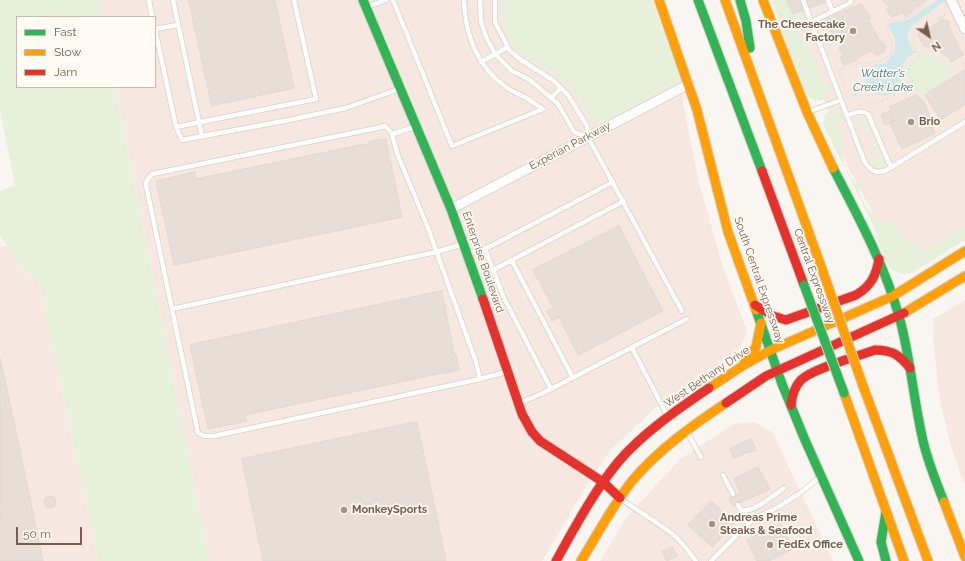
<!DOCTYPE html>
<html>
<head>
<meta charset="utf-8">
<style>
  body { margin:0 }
  #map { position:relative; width:965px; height:561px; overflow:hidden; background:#f9f5f0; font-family:Raleway,sans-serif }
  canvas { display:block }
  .legend { position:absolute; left:16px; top:16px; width:140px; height:72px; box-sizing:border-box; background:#fffaf3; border:1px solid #cabbb1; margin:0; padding:5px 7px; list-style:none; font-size:12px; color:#7a5c4d }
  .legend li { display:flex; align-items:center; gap:8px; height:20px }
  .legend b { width:20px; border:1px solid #cabbb1 }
  .north { position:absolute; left:909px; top:16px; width:40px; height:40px; -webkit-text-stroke:3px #fffaf3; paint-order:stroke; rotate:146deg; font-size:11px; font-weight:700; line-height:16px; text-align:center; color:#7a5c4d }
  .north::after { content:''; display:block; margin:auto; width:14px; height:18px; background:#7a5c4d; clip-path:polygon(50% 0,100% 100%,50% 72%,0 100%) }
  .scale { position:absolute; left:16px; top:527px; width:66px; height:18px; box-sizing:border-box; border:2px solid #7a5c4d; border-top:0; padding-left:5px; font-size:12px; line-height:14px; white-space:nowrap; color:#7a5c4d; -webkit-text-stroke:3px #fffaf3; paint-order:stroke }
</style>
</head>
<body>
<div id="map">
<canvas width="965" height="561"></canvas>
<ul class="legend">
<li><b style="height:5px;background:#30b455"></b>Fast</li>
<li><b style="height:5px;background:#ff9f0a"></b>Slow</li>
<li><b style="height:5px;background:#e5322d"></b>Jam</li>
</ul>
<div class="north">N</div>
<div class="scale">50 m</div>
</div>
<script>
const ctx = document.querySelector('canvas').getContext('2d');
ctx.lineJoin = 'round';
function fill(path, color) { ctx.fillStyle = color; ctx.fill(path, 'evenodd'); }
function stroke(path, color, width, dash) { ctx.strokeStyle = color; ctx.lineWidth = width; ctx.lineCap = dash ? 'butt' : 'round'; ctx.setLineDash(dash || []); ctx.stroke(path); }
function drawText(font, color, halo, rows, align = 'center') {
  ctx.font = font + ' Raleway,sans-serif'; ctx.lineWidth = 3.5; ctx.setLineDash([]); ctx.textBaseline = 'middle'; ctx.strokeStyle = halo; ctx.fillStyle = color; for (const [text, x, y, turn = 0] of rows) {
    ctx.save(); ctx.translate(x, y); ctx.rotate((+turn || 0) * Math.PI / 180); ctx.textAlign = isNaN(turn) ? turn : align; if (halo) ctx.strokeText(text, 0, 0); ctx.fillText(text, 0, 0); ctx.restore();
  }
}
fill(new Path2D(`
  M 102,0 L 652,0 L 681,80 L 683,103 L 699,183 L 723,267 L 747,331 L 740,349 L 654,409 L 609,452 L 587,485 L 542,561 L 209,561 L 115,87 L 155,87 L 155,17 L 103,17 Z
  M 788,0 L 965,0 L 965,236 L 905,273 L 848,167 Z
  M 0,246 L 6,246 L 17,262 L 39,283 L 98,561 L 0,561 Z
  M 965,300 L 965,487 L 950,443 L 939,395 L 933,337 L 933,319 Z
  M 755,422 L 773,433 L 833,561 L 600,561 L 627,517 L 679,460 L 734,424 Z`), '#f6e8e1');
fill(new Path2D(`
  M 0,0 L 102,0 L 103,17 L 17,17 L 17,87 L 115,87 L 209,561 L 98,561 L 39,283 L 17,262 L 0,235 L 0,191 L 15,185 L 0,111 Z
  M 501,0 L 652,0 L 681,80 L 602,123 L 596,124 L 592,122 C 587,114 583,103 577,95 C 571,89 564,82 557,76 C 548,67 536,64 526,57 C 508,44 499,21 501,0 Z
  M 772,0 L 789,0 L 794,14 L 801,12 L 806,22 L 798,26 L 825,86 L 832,83 C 835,101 818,105 806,95 L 785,45 L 780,23 Z
  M 922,52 C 940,53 945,60 954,75 L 921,95 C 903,77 894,67 922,52 Z
  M 835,110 L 839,112 L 845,120 L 845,121 L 837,125 L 843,142 L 843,155 L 846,170 L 855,183 L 859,185 C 859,202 872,217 887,224 L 893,220 L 909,243 L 922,246 L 925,251 L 965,226 L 965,240 L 913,272 C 883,282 881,244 873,225 L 823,124 L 825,115 L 831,111 Z
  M 859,118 L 863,118 L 866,123 L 884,167 L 876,167 L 871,160 L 877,158 L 864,125 L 858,127 L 857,121 Z`), '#e7f0db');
fill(new Path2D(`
  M 937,0 L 947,0 L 912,25 L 907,35 L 910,46 L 915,52 C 899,62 902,69 901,86 C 898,88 895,92 891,94 C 874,100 861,85 866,69 L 877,64 L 884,64 C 898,53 899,41 888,27 L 890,23 L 908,20 Z`), '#d0e8ea');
stroke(new Path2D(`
  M 853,96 L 863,88 L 869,86`), '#d0e8ea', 2.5);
const building = new Path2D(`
  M 189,0 L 275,0 L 294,88 L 212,106 Z
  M 787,0 L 831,0 L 793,14 Z
  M 883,0 L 926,0 L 906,17 L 902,12 L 897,16 L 895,15 L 892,17 L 886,10 L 889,7 Z
  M 861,4 L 871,18 L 864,21 L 865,23 L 869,21 L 880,41 L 883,42 L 886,47 L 884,52 L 878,55 L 873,53 L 871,51 L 858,57 L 858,59 L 844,65 L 840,57 L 843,56 L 839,48 L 843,44 L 841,40 L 836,42 L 826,20 Z
  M 941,19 L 949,21 L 948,25 L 963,55 L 951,62 L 948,56 L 947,57 L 938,50 L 924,46 L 917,34 L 941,21 Z
  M 965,70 L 965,104 L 941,120 L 925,95 Z
  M 917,95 L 919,99 L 921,98 L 922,101 L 923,100 L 931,119 L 929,120 L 935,133 L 902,149 L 890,123 L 894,121 L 890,111 L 891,110 L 890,107 Z
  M 890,111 L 894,121 L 885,125 L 881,115 Z
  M 386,139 L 389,155 L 388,155 L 388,159 L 390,159 L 402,217 L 174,265 L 156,181 L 195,172 L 196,179 L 365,144 L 365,145 L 370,144 L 369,142 Z
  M 619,226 L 663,311 L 578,355 L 559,317 L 552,321 L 547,311 L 553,308 L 533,270 Z
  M 442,291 L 454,354 L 456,354 L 459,370 L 443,374 L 443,372 L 438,374 L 245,415 L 247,421 L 208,429 L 190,345 Z
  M 0,358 L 13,417 L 43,561 L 0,561 Z
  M 417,422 L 446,561 L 263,561 L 242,459 Z
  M 751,439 L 756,450 L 748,453 L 748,452 L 734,458 L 730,449 Z
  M 758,467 L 770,489 L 733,506 L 729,498 L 741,493 L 734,479 Z
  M44 502a6 6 0 1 1 12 0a6 6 0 1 1-12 0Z
  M 711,501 L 735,523 L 712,547 L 688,525 Z
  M 781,524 L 793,549 L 769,561 L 757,561 L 747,540 Z
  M 672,547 L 677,556 L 667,561 L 662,552 Z`);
fill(building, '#e6ded7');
stroke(building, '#e2d8d2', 1);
const lane = new Path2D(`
  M 149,0 L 152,17
  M 173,0 L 202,136
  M 393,0 L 452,146 L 543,109
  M 464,0 C 465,34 477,67 506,87 C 513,92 521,95 528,99 C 533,102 538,106 543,109
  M 480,0 L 481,21 L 486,37 L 495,54 L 512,71 L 530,80 L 558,104 L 574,132 L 588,137
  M 495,0 L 495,22 L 510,51 L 520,59 L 554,81 L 568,95 L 587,126 L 588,137 L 682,311
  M 803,0 L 865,163 C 871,171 875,173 885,171 L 965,122
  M 828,0 L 832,11
  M 367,7 L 386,0
  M 811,22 L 850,3 L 851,0
  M 178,25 L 155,29 L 176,127 L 182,140 L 284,121 L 346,108 L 399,89
  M 481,62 L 508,47
  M 551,98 L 561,88
  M 808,112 L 841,100
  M 847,116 C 854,113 861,109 868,114 L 889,163 L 893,167
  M 176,127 L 316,99 L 294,0
  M 415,127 L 392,134 L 397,153 L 428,228 L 476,362 L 480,379
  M 392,134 L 389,130 L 385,126 L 377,128 L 152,174 L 147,180 L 146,185 L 198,433 L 204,436 L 214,436 L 480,379 L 506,372
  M 485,249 L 504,298 L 551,389
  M 470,253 L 489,247 L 613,182
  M 512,261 L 573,378
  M 493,270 L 624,201
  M 172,309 L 436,252 L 463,244
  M 632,348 L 668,417
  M 520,403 L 545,392 L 687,319
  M 687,432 L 701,457
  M 723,475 L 733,494
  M 621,499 C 639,512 659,523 676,537 C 683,544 690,553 696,561
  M 738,505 L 741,510 C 752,514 774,495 784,488
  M 711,561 L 752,520 L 778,507 L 799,494 L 820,477`);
const street = new Path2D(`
  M 951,0 L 965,29
  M 451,209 L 689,84`);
const fast = new Path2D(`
  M 363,0 L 451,209 L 483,299
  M 698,0 L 762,171
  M 740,0 L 746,21 L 750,48
  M 833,168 C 858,216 884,264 899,316 C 910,355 913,396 922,436 C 926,458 936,481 944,502
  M 756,310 L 782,384 L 805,440 L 859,561
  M 886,512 L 881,542 L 886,561`);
const slow = new Path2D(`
  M 659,0 L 697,110 L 728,232 L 756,310
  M 725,0 L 822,269
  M 763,0 L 807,112 L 833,168
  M 904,313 L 965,276
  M 744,362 L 756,347 L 761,323
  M 863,386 L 928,561
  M 709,388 L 744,365 L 771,350 L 893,296 L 965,251
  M 844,393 L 904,561
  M 944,502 L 965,557
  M 581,561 C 597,535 613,505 632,481 C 658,450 693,425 726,403`);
const jam = new Path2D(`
  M 762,171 L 804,285
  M 483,299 L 522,414 L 532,432 L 540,441 L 603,482 L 620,498
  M 755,305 L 773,316 L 786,320 L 856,295 C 871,286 876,276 879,259
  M 726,403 L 766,376 L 904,313
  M 791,405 C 792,395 794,387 801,380 C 812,369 858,356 875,350 C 893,350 899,355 910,368
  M 556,561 C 575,527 594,491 619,461 C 643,433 678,409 709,388`);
stroke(lane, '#d7d1cb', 6);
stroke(street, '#d7d1cb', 11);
stroke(fast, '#d9d2cb', 11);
stroke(slow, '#d9d2cb', 11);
stroke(jam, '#d9d2cb', 11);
stroke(new Path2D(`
  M 844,86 L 838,70 C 843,68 847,66 852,65 C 864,62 889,65 892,49 C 894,39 882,31 888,23 C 891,17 897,21 902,20 C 910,18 923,6 929,0
  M 860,106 L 860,103 L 883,102 L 883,100 C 896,96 904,91 913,81 C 906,72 909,61 921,58 C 916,49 911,41 915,31 L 946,14
  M 885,339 L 893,336`), '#dcd5d0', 1.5, [1, 3]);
stroke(lane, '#fefefd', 4.5);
stroke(street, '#fefefd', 9);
stroke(fast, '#30b455', 9);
stroke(slow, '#ff9f0a', 9);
stroke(jam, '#e5322d', 9);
const fastBridge = new Path2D(`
  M 804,285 L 844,393`);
const slowBridge = new Path2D(`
  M 822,269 L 863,386`);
stroke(fastBridge, '#dad1cc', 11, []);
stroke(slowBridge, '#dad1cc', 11, []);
stroke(fastBridge, '#30b455', 9);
stroke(slowBridge, '#ff9f0a', 9);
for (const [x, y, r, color] of [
  [853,31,4,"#a69286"],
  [911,122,4,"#a69286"],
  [344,510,4,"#a69286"],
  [712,524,4,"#a69286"],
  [770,545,4,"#a69286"]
]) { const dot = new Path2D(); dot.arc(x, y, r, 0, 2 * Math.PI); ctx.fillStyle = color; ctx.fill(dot); stroke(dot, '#fffaf3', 1.5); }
drawText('bold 11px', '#7a5c4d', '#fffaf3', [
  ["The Cheesecake",845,25,"right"],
  ["Factory",845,38,"right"],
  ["Brio",919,122],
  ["MonkeySports",352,510],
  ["Andreas Prime",720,518],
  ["Steaks & Seafood",720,531],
  ["FedEx Office",778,545]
], 'left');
drawText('11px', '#7a5c4d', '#fffaf3', [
  ["Experian Parkway",570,146,-28],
  ["Enterprise Boulevard",483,262,71],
  ["Central Expressway",814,276,70],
  ["South Central Expressway",759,280,71],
  ["West Bethany Drive",707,377,-34]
]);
drawText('italic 12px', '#437c86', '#fffaf3', [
  ["Watter's",883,73],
  ["Creek Lake",883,87]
]);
</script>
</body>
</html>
